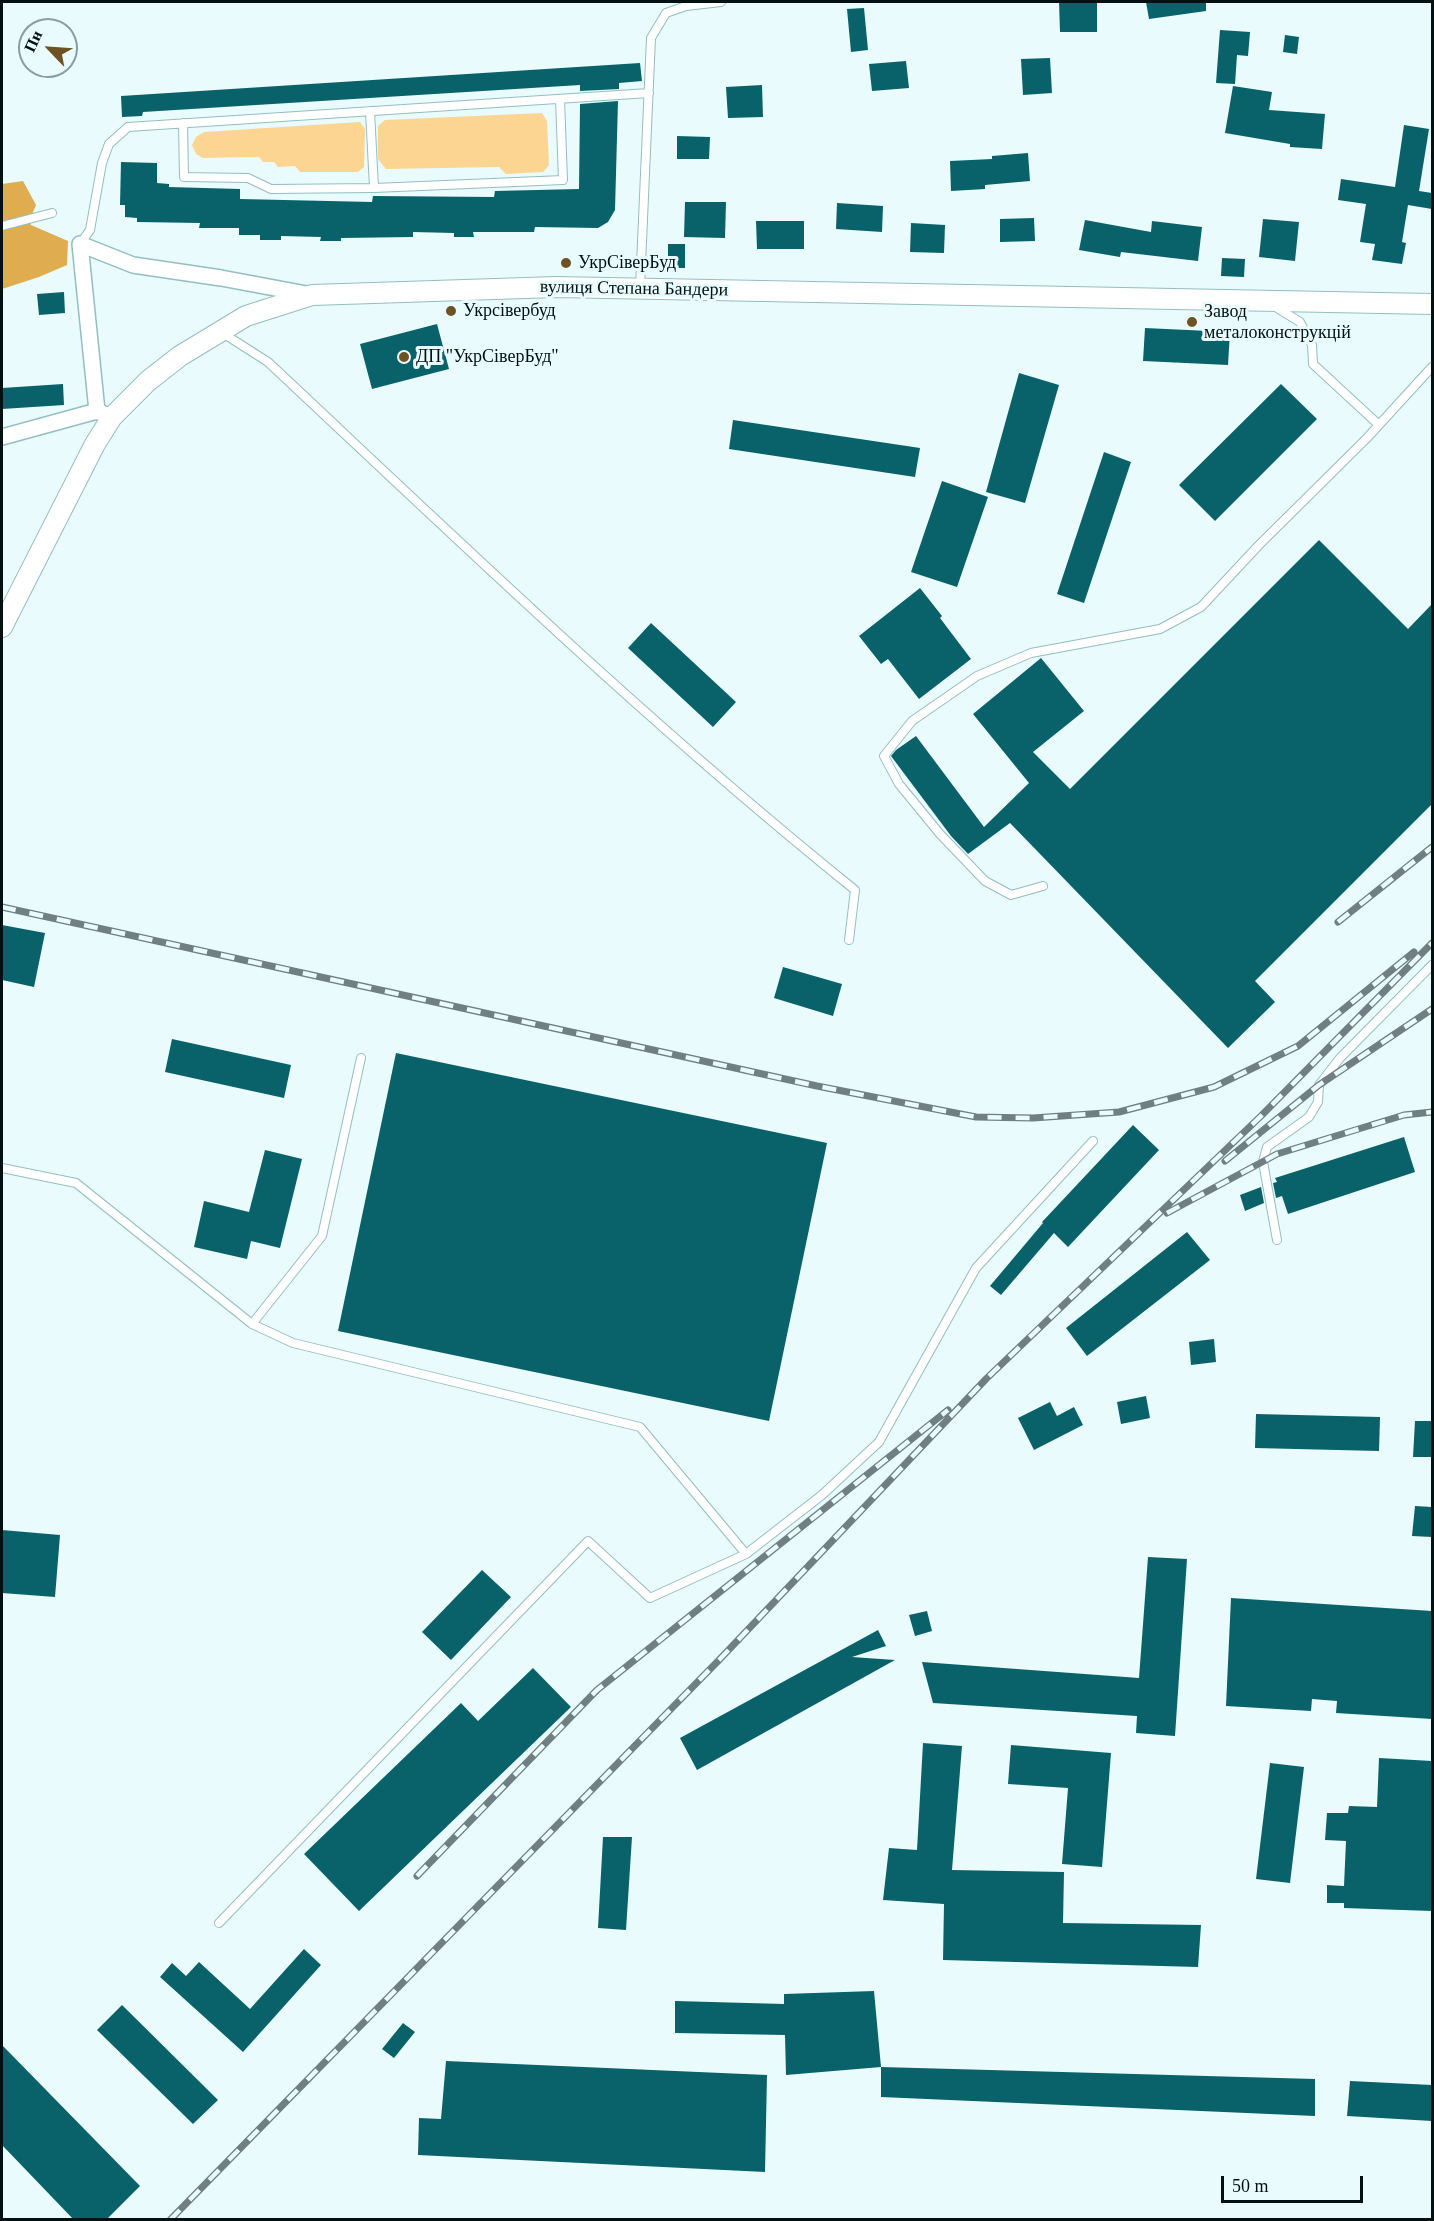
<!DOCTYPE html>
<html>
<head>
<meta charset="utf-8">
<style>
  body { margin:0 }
  #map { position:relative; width:1434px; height:2221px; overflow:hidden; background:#eafbfd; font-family:Georgia,serif }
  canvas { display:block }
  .frame { position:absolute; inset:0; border:3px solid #021012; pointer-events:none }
  .north { position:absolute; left:18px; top:18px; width:60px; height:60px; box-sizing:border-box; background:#eafbfd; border:2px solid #8d9d9f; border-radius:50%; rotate:295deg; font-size:16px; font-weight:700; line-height:24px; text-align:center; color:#021012 }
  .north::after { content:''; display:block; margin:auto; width:21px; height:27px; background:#6d5324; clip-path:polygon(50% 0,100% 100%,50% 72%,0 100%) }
  .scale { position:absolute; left:1221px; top:2176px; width:142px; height:27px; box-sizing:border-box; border:3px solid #021012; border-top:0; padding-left:8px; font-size:18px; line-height:21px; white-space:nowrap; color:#021012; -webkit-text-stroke:4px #eafbfd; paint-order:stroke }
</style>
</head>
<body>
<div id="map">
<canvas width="1434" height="2221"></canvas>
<div class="frame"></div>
<div class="north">Пн</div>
<div class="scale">50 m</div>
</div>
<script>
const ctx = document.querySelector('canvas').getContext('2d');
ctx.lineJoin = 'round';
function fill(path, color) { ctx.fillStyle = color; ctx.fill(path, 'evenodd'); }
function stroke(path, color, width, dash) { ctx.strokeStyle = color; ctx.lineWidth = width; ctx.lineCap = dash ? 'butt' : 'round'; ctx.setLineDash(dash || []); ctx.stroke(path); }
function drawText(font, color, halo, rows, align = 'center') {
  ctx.font = font + ' Georgia,serif'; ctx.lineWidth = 6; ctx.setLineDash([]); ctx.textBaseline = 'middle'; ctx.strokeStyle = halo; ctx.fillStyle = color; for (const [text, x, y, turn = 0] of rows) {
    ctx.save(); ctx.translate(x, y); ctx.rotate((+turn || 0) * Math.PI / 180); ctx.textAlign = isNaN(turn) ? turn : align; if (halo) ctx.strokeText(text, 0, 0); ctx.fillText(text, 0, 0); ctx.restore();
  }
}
fill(new Path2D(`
  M 542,113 L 547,121 L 549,165 L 543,172 L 506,174 L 499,167 L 386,169 L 378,159 L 378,126 L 385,120 Z
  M 360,122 L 365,129 L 364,167 L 358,172 L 300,172 L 295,166 L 278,167 L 274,162 L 263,162 L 259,157 L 203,158 L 196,154 L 192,145 L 196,137 L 204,132 Z`), '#fcd592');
fill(new Path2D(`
  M 23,181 L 36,205 L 30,219 L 31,225 L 68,241 L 67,265 L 39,277 L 2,289 L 2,184 Z`), '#dfad4f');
fill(new Path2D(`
  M 1059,2 L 1097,2 L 1097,32 L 1060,32 Z
  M 1146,2 L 1206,2 L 1206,11 L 1149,19 Z
  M 864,8 L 868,50 L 851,52 L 847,9 Z
  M 1220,30 L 1250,32 L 1248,56 L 1237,55 L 1235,84 L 1216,83 Z
  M 1285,35 L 1299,37 L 1297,54 L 1283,52 Z
  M 1050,58 L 1052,93 L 1023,95 L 1021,59 Z
  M 906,61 L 909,88 L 872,91 L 869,64 Z
  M 640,63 L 642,81 L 619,83 L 619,89 L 580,91 L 580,85 L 143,112 L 142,116 L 122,117 L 121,96 Z
  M 762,85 L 763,117 L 728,118 L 726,87 Z
  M 1233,86 L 1272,92 L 1269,110 L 1325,114 L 1322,149 L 1290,147 L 1290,144 L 1225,133 Z
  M 618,101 L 615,210 L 608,222 L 598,228 L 535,227 L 534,232 L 473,232 L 474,237 L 454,237 L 454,233 L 413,232 L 413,237 L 341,238 L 341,241 L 320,241 L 321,237 L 281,236 L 281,240 L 260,240 L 260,235 L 239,235 L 239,228 L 199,228 L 200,223 L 137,222 L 137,218 L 125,217 L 125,205 L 120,205 L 121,162 L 157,163 L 157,183 L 169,184 L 169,187 L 240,189 L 240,199 L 372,202 L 373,196 L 494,197 L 495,191 L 579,189 L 580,104 Z
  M 1404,125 L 1429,129 L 1419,191 L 1432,193 L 1432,209 L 1408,205 L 1402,242 L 1406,243 L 1402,264 L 1372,260 L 1375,244 L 1360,242 L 1366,204 L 1338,200 L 1341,179 L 1395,187 Z
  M 677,136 L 710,137 L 709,159 L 677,159 Z
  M 1028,153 L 1030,181 L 985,185 L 985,189 L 951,191 L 950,161 L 992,159 L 992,156 Z
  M 685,202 L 726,202 L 725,238 L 684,237 Z
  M 837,203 L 883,206 L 882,232 L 836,229 Z
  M 1034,218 L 1035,241 L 1000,242 L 1000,219 Z
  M 1263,219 L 1299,222 L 1295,261 L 1259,257 Z
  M 1085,220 L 1151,232 L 1152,221 L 1202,227 L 1198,261 L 1121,252 L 1120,257 L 1079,250 Z
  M 756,221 L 804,221 L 804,249 L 757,249 Z
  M 911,223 L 945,225 L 944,253 L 910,252 Z
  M 668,244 L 685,244 L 685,268 L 668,268 Z
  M 1222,258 L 1245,259 L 1244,277 L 1221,276 Z
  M 64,292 L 65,313 L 39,315 L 37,294 Z
  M 437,324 L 449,369 L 372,389 L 360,344 Z
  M 1145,328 L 1230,332 L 1228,365 L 1143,361 Z
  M 1019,373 L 1059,385 L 1025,503 L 986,492 Z
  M 63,384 L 64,405 L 2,409 L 2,388 Z
  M 1281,384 L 1317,419 L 1215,521 L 1179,485 Z
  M 733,420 L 920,448 L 915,477 L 729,449 Z
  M 1104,452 L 1131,462 L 1084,603 L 1057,594 Z
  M 942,481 L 988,497 L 957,587 L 911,572 Z
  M 1319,540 L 1408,629 L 1432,604 L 1432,804 L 1255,981 L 1275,1002 L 1228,1048 L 1010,823 L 968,854 L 951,836 L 891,756 L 896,750 L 916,736 L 984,827 L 1029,783 L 973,714 L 1041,658 L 1084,711 L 1033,752 L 1070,789 Z
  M 920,588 L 942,616 L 940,618 L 971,659 L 919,699 L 888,659 L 881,664 L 859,636 Z
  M 651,623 L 736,702 L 713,727 L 628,648 Z
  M 2,925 L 45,933 L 34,987 L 2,980 Z
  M 783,967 L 842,984 L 833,1016 L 774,998 Z
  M 172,1039 L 291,1065 L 284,1098 L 165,1072 Z
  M 396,1053 L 827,1143 L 769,1421 L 338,1331 Z
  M 1133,1125 L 1159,1150 L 1068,1247 L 1054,1233 L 1001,1295 L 990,1286 L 1043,1223 L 1042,1222 Z
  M 1404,1137 L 1415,1172 L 1288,1214 L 1282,1196 L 1276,1198 L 1273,1183 L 1277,1182 L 1275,1178 Z
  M 265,1150 L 302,1159 L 280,1248 L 251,1241 L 247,1259 L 194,1247 L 204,1201 L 249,1212 Z
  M 1261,1187 L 1264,1203 L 1245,1211 L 1240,1195 Z
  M 1187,1232 L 1210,1260 L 1087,1356 L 1066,1328 Z
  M 1214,1339 L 1216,1362 L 1191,1365 L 1189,1342 Z
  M 1146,1396 L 1150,1418 L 1121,1424 L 1117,1402 Z
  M 1050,1402 L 1057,1416 L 1074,1407 L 1083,1425 L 1034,1450 L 1018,1418 Z
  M 1256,1414 L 1380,1417 L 1379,1451 L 1255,1448 Z
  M 1415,1421 L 1432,1421 L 1432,1457 L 1413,1457 Z
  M 1415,1506 L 1432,1507 L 1432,1537 L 1412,1536 Z
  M 2,1530 L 60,1535 L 55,1597 L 2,1593 Z
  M 1148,1557 L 1187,1559 L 1175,1736 L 1136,1733 L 1137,1716 L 933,1703 L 922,1662 L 1139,1678 Z
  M 482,1570 L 511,1597 L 451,1660 L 422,1632 Z
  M 1231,1598 L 1432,1611 L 1432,1719 L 1336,1713 L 1337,1701 L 1312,1699 L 1311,1711 L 1226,1706 Z
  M 927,1611 L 932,1631 L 915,1636 L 909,1615 Z
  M 878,1630 L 886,1646 L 852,1657 L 895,1660 L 697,1770 L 680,1738 Z
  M 533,1668 L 571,1707 L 359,1911 L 304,1854 L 461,1703 L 478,1721 Z
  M 923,1743 L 962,1746 L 952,1870 L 1064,1872 L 1063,1923 L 1201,1925 L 1198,1967 L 943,1960 L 944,1904 L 883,1900 L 889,1848 L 917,1850 Z
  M 1011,1745 L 1111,1753 L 1102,1867 L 1062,1864 L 1068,1788 L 1008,1784 Z
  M 1379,1758 L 1432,1761 L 1432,1911 L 1344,1908 L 1344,1903 L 1327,1903 L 1327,1885 L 1344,1886 L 1346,1841 L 1325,1840 L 1327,1813 L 1348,1813 L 1349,1806 L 1377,1807 Z
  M 1270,1763 L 1304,1767 L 1290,1883 L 1256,1879 Z
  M 603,1837 L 632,1837 L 626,1930 L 598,1928 Z
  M 304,1949 L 321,1965 L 243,2052 L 160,1977 L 172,1963 L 186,1976 L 199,1962 L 250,2009 Z
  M 874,1991 L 881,2067 L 786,2075 L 785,2035 L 675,2033 L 675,2001 L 784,2004 L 784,1994 Z
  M 122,2005 L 218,2100 L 193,2124 L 97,2030 Z
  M 403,2023 L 415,2032 L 394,2058 L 382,2049 Z
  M 2,2045 L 140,2186 L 106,2220 L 74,2220 L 2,2145 Z
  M 446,2061 L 767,2075 L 765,2172 L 418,2155 L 419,2118 L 441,2119 Z
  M 881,2067 L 1315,2079 L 1315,2116 L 881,2097 Z
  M 1350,2081 L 1432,2085 L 1432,2121 L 1347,2116 Z`), '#096269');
const service = new Path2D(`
  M 370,111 L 374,188
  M 183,123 L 184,177 L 248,178 L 271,189 L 374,188 L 563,180 L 560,99
  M 2,226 L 52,213
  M 80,244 L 90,230 L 102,163 L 109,144 L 128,127 L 649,93
  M 640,287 L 651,38 L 666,13 L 686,6 L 721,2
  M 1274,306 L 1300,322 L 1312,345 L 1313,364 L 1379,425
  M 221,332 L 268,362 C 460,542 650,725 855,890 L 849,940
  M 1043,886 L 1011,895 L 985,881 L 940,834 L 899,784 L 884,756 L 912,721 L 977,676 L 1031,653 L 1160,629 L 1201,607 L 1259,545 L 1367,438 L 1432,367
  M 2,1168 L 76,1183 L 252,1324 L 293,1343 L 640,1427 L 746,1554
  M 1277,1240 L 1263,1162 L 1267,1147 L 1309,1117 L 1318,1102 L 1319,1085 L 1340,1058 L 1432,965
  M 252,1324 L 322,1236 L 361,1058
  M 219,1923 L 588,1541 L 650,1598 L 746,1554 L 822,1495 L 879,1442 L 976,1268 L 1093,1141`);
const minor = new Path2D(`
  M 97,411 L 80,244 L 133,265 L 221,278 L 312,295
  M 2,437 L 97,411 L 104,414`);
const tertiary = new Path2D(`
  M 2,627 L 95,444 L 112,417 L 148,381 L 180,356 L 246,316 L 312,295 L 556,287 L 1432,304`);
stroke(service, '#93bec2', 10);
stroke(minor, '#93bec2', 18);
stroke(tertiary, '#93bec2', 22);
stroke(service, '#fff', 8);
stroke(minor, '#fff', 15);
stroke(tertiary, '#fff', 20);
const rail = new Path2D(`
  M 2,907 L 817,1086 L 976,1117 L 1033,1118 L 1119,1112 L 1214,1087 L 1298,1046 L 1414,952
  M 1338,922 L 1432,847
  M 1225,1161 L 1319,1085 L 1432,1009
  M 1167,1213 L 1277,1154 L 1404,1115 L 1432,1112
  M 417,1876 L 597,1690 L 948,1410
  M 170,2220 L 720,1659 L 986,1379 L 1261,1116 L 1432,943`);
stroke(rail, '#707f81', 7);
stroke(rail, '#eafbfd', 4.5, [14]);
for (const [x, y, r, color] of [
  [566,263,6,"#6d5324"],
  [451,311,6,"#6d5324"],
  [1192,322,6,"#6d5324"],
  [404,357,6,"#6d5324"]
]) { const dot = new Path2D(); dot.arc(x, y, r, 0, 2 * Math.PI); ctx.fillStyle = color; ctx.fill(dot); stroke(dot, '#eafbfd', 2); }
drawText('18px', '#021012', '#eafbfd', [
  ["УкрСіверБуд",578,263],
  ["Укрсівербуд",463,311],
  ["Завод",1204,312],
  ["металоконструкцій",1204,333],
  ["ДП \"УкрСіверБуд\"",416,357]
], 'left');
drawText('18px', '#021012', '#eafbfd', [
  ["вулиця Степана Бандери",634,289,1]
]);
</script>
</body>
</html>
